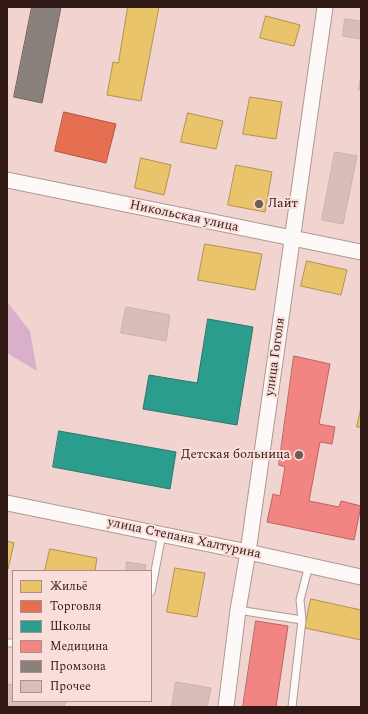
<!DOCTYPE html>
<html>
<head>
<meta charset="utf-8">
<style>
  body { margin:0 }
  #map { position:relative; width:368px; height:714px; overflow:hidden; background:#f1d4cf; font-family:Spectral,serif }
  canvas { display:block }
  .frame { position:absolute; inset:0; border:8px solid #311916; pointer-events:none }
  .legend { position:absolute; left:12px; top:570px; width:140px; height:132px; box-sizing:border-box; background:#f9deda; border:1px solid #a98f8c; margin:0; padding:5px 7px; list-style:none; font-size:12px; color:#311916 }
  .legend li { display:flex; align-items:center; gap:8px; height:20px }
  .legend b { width:20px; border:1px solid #a98f8c }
</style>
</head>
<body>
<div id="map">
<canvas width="368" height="714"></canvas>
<div class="frame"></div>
<ul class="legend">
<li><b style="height:11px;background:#e9c46a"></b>Жильё</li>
<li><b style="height:11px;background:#e76f51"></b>Торговля</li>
<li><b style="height:11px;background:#2a9d8f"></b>Школы</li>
<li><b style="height:11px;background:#f28482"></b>Медицина</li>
<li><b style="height:11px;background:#8a817c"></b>Промзона</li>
<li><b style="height:11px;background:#d7beba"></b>Прочее</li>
</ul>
</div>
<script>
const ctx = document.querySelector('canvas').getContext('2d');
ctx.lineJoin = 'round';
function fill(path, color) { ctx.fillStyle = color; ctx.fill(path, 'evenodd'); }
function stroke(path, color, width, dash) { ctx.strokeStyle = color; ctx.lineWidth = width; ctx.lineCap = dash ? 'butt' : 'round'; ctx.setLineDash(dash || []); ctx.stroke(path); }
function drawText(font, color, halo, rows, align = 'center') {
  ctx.font = font + ' Spectral,serif'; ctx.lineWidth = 4; ctx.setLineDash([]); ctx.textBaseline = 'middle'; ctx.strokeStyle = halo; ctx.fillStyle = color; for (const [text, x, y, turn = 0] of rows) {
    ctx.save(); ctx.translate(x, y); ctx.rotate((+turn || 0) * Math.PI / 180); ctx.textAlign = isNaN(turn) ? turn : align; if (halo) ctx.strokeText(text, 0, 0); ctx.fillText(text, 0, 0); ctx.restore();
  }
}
fill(new Path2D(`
  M 7,302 L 30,331 L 37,371 L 7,353 Z`), '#daafcb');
const homes = new Path2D(`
  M 128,7 L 159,7 L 141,101 L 107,95 L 113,62 L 118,63 Z
  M 266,16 L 300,25 L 294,46 L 260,38 Z
  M 250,97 L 282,102 L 276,139 L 243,134 Z
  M 188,113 L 223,121 L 216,149 L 181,142 Z
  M 141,158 L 171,165 L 164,195 L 135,188 Z
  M 236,165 L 272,172 L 265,212 L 228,205 Z
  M 205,244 L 262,254 L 255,290 L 198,280 Z
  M 307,261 L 347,270 L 341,295 L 301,286 Z
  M 361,408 L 361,427 L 357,427 Z
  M 7,541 L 14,543 L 8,569 L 7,569 Z
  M 50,549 L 97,558 L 95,571 L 45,571 Z
  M 175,568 L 205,573 L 197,617 L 167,612 Z
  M 311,599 L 361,610 L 361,640 L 305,628 Z`);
fill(homes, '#e9c46a');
stroke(homes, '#b29151', 1);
const shops = new Path2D(`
  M 64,112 L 116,124 L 106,163 L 55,151 Z`);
fill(shops, '#e76f51');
stroke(shops, '#b0553f', 1);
const schools = new Path2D(`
  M 208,319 L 253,327 L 237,425 L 143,409 L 149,375 L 197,383 Z
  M 59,431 L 176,452 L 170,489 L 53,467 Z`);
fill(schools, '#2a9d8f');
stroke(schools, '#2c756b', 1);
const health = new Path2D(`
  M 294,356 L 330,364 L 319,424 L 335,427 L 332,444 L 320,442 L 309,501 L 339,507 L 341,501 L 361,506 L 354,540 L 267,522 L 273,494 L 280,496 L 285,467 L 279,465 Z
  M 256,621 L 288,626 L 276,707 L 243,707 Z`);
fill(health, '#f28482');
stroke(health, '#b86462', 1);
const industry = new Path2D(`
  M 32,7 L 61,7 L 42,103 L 14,97 Z`);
fill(industry, '#8a817c');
stroke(industry, '#6f625d', 1);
const building = new Path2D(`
  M 345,19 L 361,21 L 361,39 L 343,36 Z
  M 361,74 L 361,90 L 359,90 Z
  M 335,152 L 357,156 L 343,224 L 322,220 Z
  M 126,307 L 170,315 L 166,341 L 121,333 Z
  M 127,562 L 146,565 L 145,571 L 126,571 Z
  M 176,682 L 211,688 L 207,707 L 172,707 Z
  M 7,684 L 13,685 L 13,701 L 66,701 L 64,707 L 7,707 Z`);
fill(building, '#d7beba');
stroke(building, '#c9b1ad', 1);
const service = new Path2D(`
  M 151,592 L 162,534
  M 238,610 L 302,620
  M 7,643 L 13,643
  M 292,707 L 302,620 L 300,600 L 309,565`);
const minor = new Path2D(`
  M 7,180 L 361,252
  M 7,503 L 248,552 L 361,577
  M 226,707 L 238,610 L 248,552 L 325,7`);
stroke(service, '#b09894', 9);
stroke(minor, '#b09894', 17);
stroke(service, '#fdf9f8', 7);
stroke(minor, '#fdf9f8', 15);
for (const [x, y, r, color] of [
  [259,204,5,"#745a57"],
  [299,455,5,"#745a57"]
]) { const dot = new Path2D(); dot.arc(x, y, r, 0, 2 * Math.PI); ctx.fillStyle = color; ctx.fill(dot); stroke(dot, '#f9deda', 1.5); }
drawText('13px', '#311916', '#f9deda', [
  ["Лайт",268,204],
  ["Детская больница",290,455,"right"]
], 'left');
drawText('13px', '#311916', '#f9deda', [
  ["Никольская улица",184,217,12],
  ["улица Гоголя",276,357,-82],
  ["улица Степана Халтурина",184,539,12]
]);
</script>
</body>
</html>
